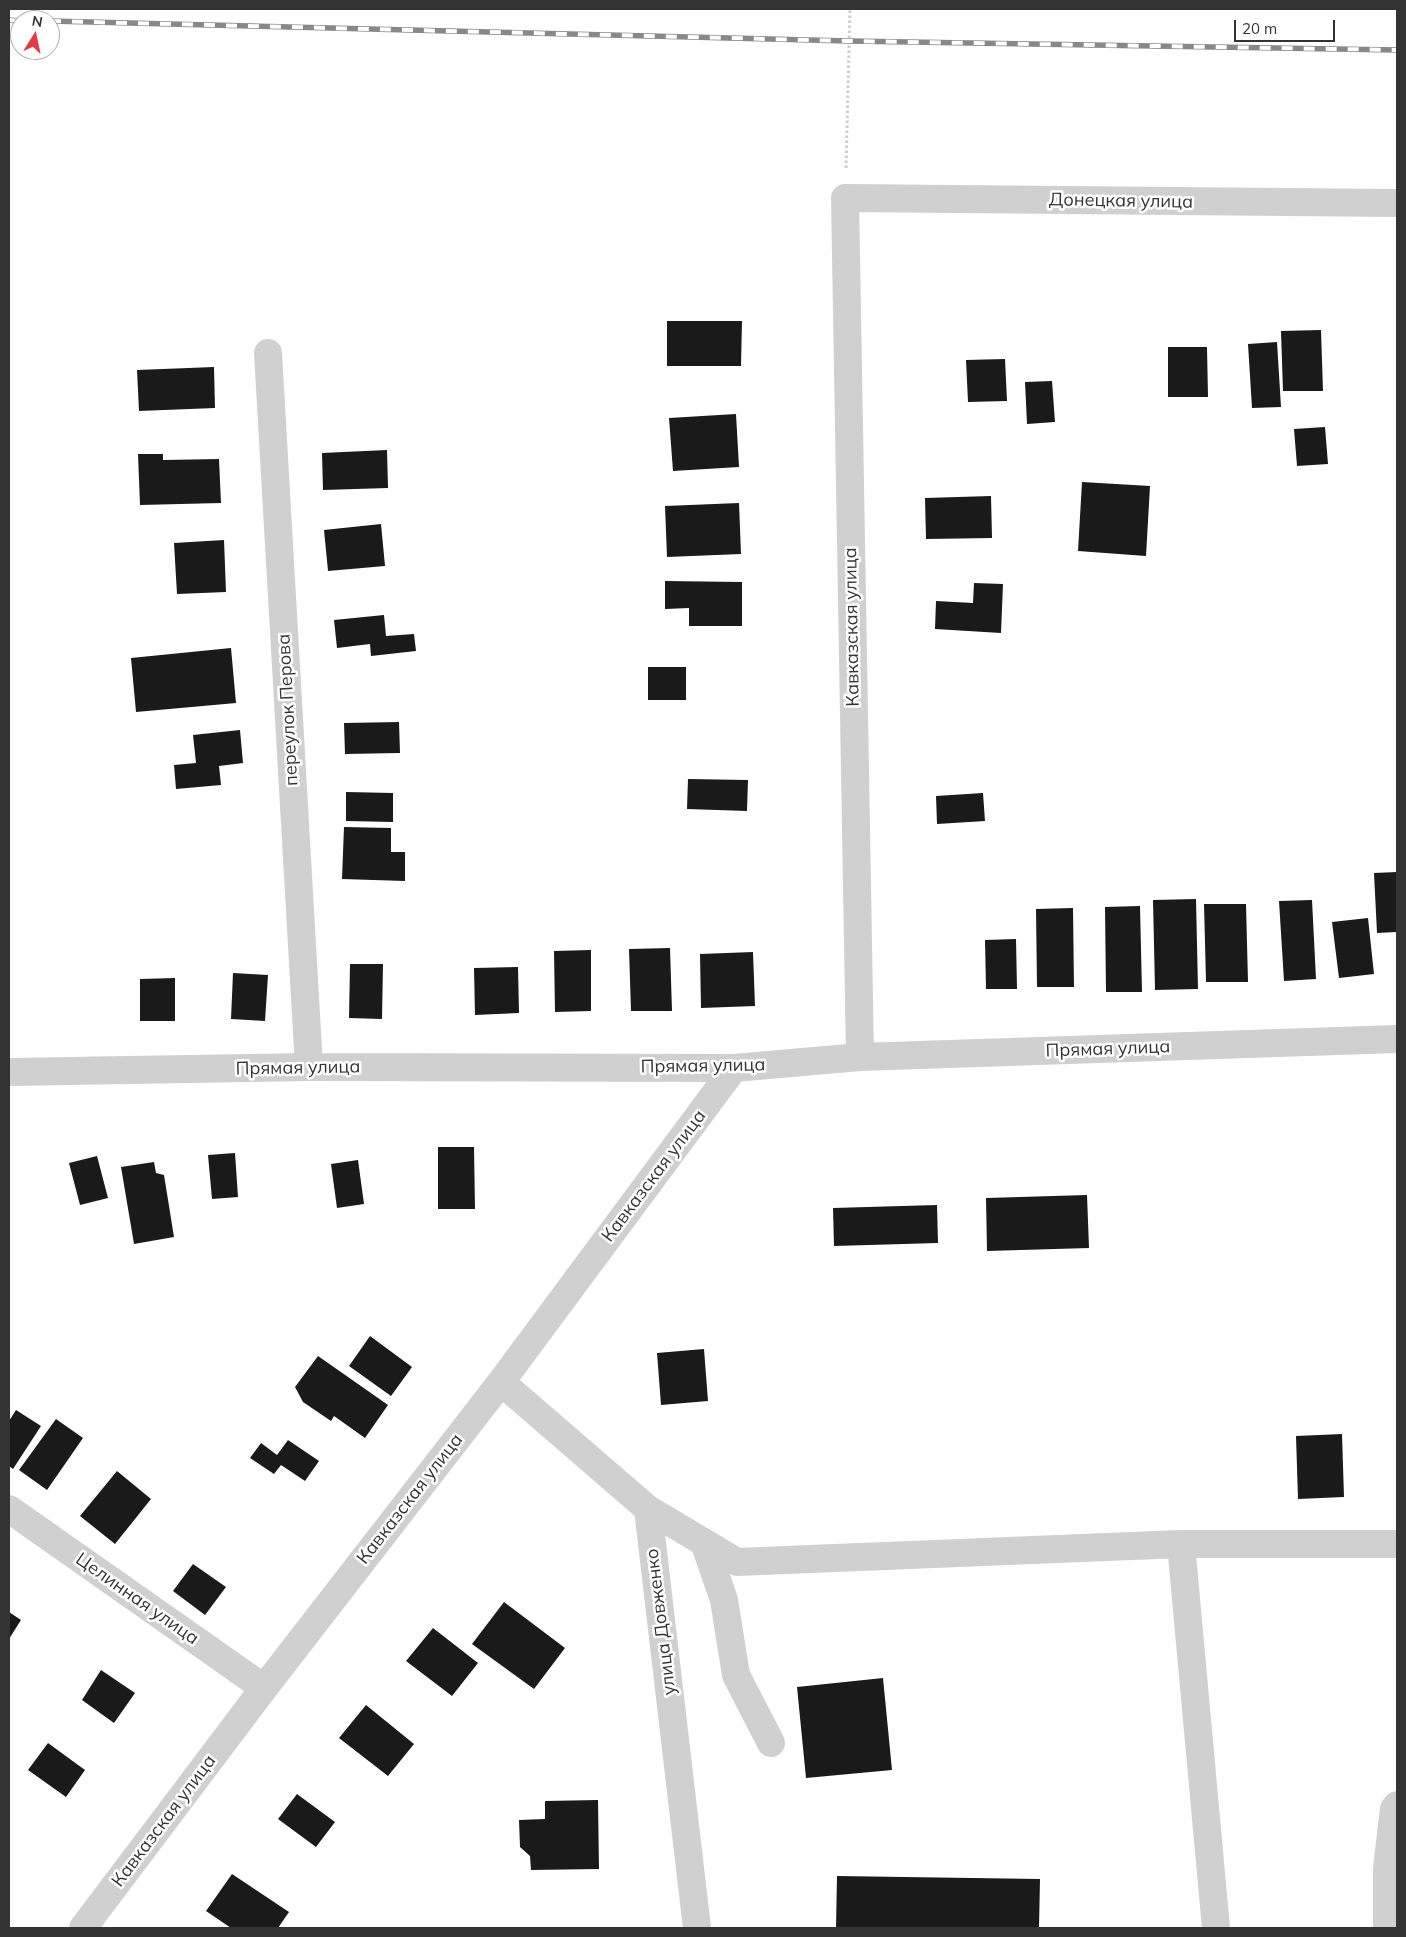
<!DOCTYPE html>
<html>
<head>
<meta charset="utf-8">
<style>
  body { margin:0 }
  #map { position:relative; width:1406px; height:1937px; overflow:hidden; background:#fff; font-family:Mulish,sans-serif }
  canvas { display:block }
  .frame { position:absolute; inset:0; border:10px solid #333; pointer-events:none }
  .north { position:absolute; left:10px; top:10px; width:50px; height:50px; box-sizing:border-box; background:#fff; border:1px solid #adadad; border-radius:50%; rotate:10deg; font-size:14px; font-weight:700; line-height:20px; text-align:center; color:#333 }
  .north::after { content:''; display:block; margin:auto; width:18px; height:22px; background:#e63946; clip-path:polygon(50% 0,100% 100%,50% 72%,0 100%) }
  .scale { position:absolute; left:1234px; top:20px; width:101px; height:22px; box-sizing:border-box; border:2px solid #333; border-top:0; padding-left:6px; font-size:15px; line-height:18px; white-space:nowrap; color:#333; -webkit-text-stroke:4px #fff; paint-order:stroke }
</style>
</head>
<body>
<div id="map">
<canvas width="1406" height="1937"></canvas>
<div class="frame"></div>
<div class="north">N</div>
<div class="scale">20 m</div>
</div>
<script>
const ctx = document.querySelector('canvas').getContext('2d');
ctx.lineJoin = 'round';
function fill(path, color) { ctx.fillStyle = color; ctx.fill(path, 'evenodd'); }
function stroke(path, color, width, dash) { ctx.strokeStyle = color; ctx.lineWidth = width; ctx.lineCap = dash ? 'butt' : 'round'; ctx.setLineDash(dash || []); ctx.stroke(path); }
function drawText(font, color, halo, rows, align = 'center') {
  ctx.font = font + ' Mulish,sans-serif'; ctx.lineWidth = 5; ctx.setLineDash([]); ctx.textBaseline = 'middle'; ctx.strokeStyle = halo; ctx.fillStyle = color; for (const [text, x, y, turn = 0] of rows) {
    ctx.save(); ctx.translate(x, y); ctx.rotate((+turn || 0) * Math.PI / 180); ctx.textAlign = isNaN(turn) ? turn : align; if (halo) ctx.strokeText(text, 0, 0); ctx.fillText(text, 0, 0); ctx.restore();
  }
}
fill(new Path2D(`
  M 667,321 L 742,321 L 741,366 L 667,366 Z
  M 1321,330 L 1323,391 L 1283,391 L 1281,331 Z
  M 1277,342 L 1281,407 L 1252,408 L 1248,344 Z
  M 1168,347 L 1207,347 L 1208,397 L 1168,397 Z
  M 1005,359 L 1007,401 L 968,402 L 966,360 Z
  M 214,367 L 215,408 L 139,411 L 137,370 Z
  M 1052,381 L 1055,422 L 1027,424 L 1025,382 Z
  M 736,414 L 739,467 L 673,471 L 669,418 Z
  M 1325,427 L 1328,464 L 1297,466 L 1294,429 Z
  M 387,450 L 388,488 L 323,490 L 322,453 Z
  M 138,454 L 163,454 L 163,460 L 219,459 L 221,503 L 140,505 Z
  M 1082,482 L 1150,486 L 1146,556 L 1078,551 Z
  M 991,496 L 992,538 L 926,539 L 925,498 Z
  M 739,503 L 741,554 L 667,557 L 665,506 Z
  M 381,524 L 385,566 L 328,571 L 324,530 Z
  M 224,540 L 226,592 L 177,594 L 174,543 Z
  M 665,581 L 742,582 L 742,626 L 689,626 L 689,608 L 665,609 Z
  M 974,583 L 1003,584 L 1001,633 L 935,629 L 936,601 L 973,603 Z
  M 384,615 L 386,636 L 414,634 L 416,651 L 371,656 L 370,644 L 337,648 L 334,620 Z
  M 231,648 L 236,703 L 136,712 L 131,658 Z
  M 648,667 L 686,667 L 686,700 L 648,700 Z
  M 399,722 L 400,753 L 345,754 L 344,723 Z
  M 240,730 L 243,763 L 219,766 L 221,785 L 176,789 L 174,765 L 196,763 L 193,735 Z
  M 688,779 L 748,780 L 747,811 L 687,809 Z
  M 346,792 L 393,793 L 393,822 L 346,821 Z
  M 983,793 L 985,821 L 937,824 L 936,796 Z
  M 344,827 L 391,828 L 391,852 L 405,852 L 405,881 L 342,879 Z
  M 1397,872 L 1397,932 L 1377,933 L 1374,873 Z
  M 1196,899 L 1198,989 L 1155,990 L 1153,900 Z
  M 1312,900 L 1316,979 L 1284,981 L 1279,901 Z
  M 1204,904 L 1246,904 L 1248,982 L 1206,982 Z
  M 1140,906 L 1142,992 L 1106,992 L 1105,907 Z
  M 1073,908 L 1074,987 L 1037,987 L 1036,909 Z
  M 1368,918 L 1374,974 L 1339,978 L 1332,922 Z
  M 1016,939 L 1017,989 L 986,989 L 985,940 Z
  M 670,948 L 672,1011 L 631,1011 L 629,949 Z
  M 591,950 L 591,1011 L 555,1012 L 554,951 Z
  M 753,952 L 755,1006 L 701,1008 L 700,954 Z
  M 350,964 L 383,964 L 382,1019 L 349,1018 Z
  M 518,967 L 519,1013 L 475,1015 L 474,968 Z
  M 233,973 L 268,975 L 265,1021 L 231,1019 Z
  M 175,978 L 175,1021 L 140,1021 L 140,979 Z
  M 438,1147 L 474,1147 L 475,1209 L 438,1209 Z
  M 235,1153 L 238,1197 L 212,1199 L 208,1155 Z
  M 97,1156 L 108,1198 L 80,1205 L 69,1163 Z
  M 358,1160 L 364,1204 L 337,1208 L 331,1164 Z
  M 154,1162 L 156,1173 L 164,1175 L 174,1237 L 134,1244 L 121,1167 Z
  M 1087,1195 L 1089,1248 L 987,1251 L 986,1198 Z
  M 937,1205 L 938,1243 L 834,1246 L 833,1208 Z
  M 370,1336 L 412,1367 L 391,1396 L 349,1366 Z
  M 704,1349 L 708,1401 L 661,1405 L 657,1353 Z
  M 318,1356 L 388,1405 L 365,1438 L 334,1416 L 331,1421 L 303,1402 L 295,1387 Z
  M 16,1410 L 41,1426 L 13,1469 L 9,1466 L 9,1421 Z
  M 56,1419 L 83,1438 L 47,1490 L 19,1470 Z
  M 1342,1434 L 1344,1497 L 1298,1499 L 1296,1436 Z
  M 288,1440 L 319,1461 L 305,1481 L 281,1465 L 274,1474 L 250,1458 L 261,1443 L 277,1455 Z
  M 117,1471 L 151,1499 L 115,1544 L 80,1516 Z
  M 193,1564 L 226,1587 L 205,1615 L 173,1591 Z
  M 504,1602 L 565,1648 L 534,1689 L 472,1644 Z
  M 9,1612 L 21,1620 L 9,1639 Z
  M 433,1628 L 478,1663 L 452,1696 L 406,1661 Z
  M 101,1670 L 135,1693 L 114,1723 L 82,1700 Z
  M 883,1678 L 892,1770 L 806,1778 L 797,1687 Z
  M 366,1705 L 414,1744 L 388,1776 L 339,1738 Z
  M 48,1743 L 85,1770 L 66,1797 L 28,1770 Z
  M 297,1794 L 335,1822 L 316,1847 L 278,1819 Z
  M 598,1800 L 599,1869 L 531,1870 L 530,1856 L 520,1847 L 519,1820 L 545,1819 L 545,1801 Z
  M 232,1874 L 289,1912 L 278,1928 L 231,1928 L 206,1911 Z
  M 837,1876 L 1040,1879 L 1039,1928 L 836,1928 Z`), '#1a1a1a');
stroke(new Path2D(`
  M 846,168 L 850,9`), '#cdcdcd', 3, [2.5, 2.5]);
stroke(new Path2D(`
  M 268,353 L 309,1067
  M 860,1057 L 845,198 L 1397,203
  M 9,1072 L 309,1067 L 734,1068 L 860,1057 L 1397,1039
  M 501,1382 L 648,1509 L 737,1562 L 1181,1544 L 1216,1928
  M 9,1509 L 264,1688
  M 648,1509 L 697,1928
  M 704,1542 L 724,1600 L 736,1675 L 771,1743
  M 1181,1544 L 1397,1544
  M 83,1928 L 264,1688 L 501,1382 L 734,1068
  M 1387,1928 L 1387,1868 L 1394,1809 L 1397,1805`), '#d0d0d0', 28);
const rail = new Path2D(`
  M 9,20 L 20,21
  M 50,21 L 849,41 L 1397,50`);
stroke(rail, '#888', 5.5);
stroke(rail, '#fff', 4, [11]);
drawText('18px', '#333', '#fff', [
  ["Донецкая улица",1121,201,1],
  ["Кавказская улица",852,627,-91],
  ["переулок Перова",288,710,-93],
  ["Прямая улица",1108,1049,-2],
  ["Прямая улица",703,1066,-1],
  ["Прямая улица",298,1068,-1],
  ["Кавказская улица",654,1176,-53],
  ["Кавказская улица",410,1499,-52],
  ["Целинная улица",137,1599,35],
  ["улица Довженко",661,1622,-97],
  ["Кавказская улица",164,1821,-53]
]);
</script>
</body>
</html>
